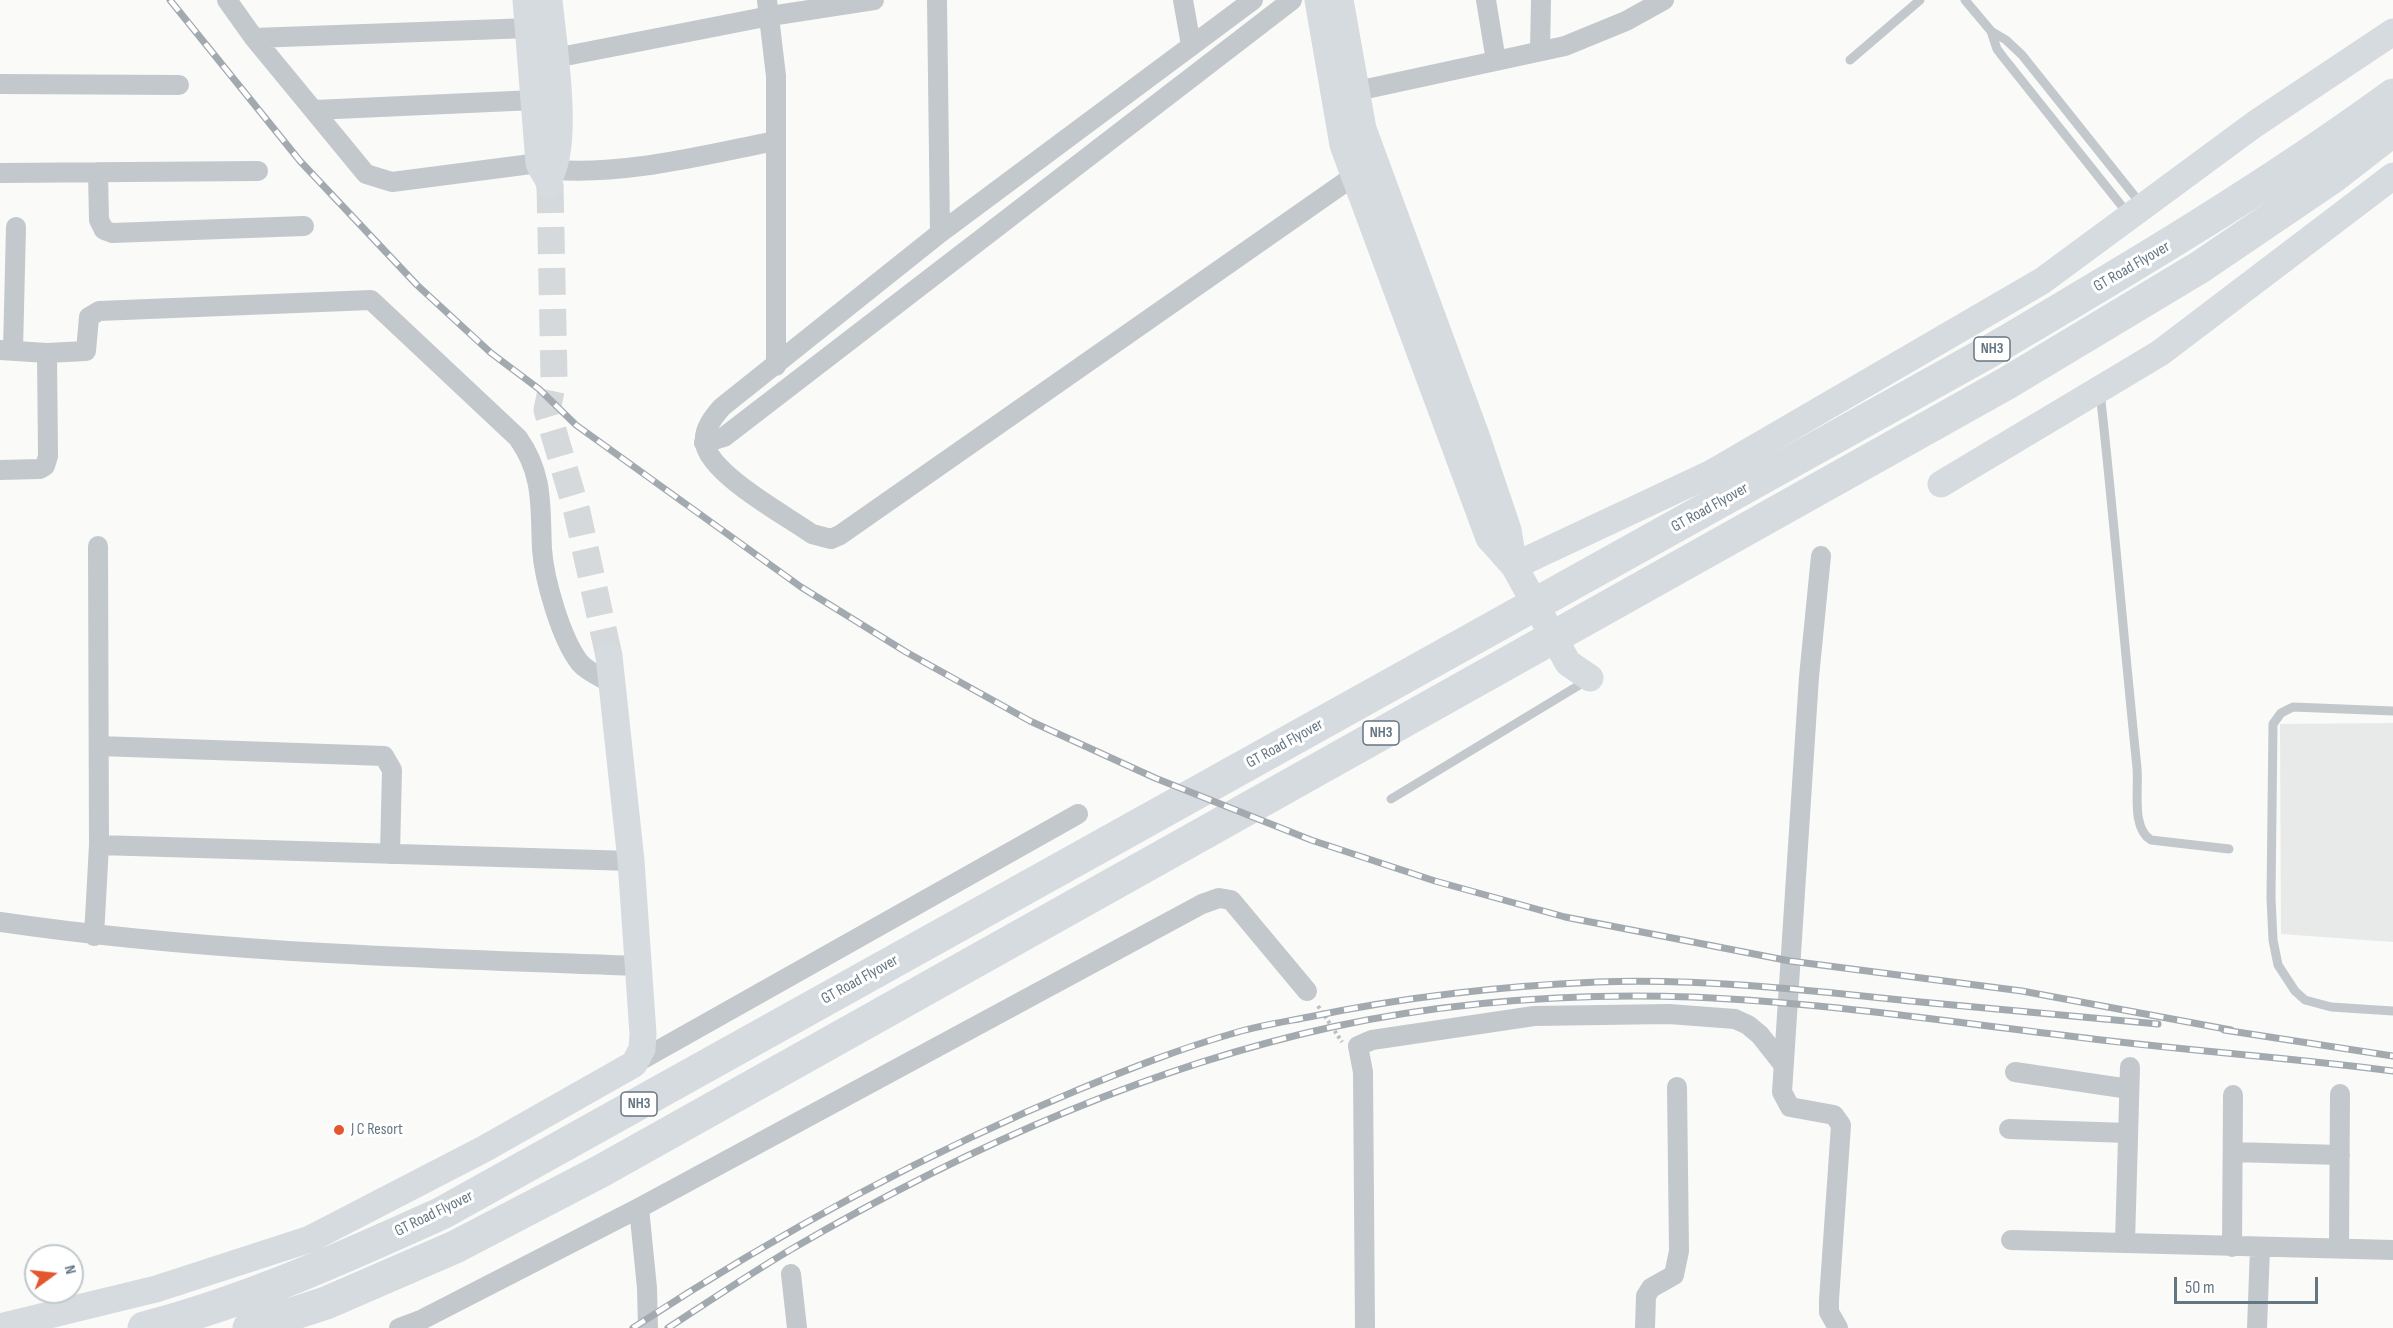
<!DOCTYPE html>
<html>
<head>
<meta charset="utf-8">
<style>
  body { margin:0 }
  #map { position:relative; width:2393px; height:1328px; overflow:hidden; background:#fafaf8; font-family:"Sofia Sans Condensed",sans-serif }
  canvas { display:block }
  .north { position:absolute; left:24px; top:1244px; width:60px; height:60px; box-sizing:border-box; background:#fff; border:2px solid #c1c8cd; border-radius:50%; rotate:75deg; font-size:16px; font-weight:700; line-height:24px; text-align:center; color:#657683 }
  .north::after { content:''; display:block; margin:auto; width:21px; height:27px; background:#e4572e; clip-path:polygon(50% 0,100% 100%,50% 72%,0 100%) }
  .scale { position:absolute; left:2174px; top:1277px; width:144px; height:27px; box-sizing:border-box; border:3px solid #657683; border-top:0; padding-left:8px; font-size:18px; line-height:21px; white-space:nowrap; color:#657683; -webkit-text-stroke:4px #fff; paint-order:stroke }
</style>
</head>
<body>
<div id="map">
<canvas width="2393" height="1328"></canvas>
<div class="north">N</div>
<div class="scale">50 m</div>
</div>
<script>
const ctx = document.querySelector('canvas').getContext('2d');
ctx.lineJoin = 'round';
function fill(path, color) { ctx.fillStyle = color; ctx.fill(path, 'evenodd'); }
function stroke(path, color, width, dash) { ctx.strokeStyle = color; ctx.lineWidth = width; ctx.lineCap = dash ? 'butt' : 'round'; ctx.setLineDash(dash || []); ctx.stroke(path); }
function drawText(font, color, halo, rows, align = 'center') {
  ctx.font = font + ' "Sofia Sans Condensed",sans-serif'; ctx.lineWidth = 6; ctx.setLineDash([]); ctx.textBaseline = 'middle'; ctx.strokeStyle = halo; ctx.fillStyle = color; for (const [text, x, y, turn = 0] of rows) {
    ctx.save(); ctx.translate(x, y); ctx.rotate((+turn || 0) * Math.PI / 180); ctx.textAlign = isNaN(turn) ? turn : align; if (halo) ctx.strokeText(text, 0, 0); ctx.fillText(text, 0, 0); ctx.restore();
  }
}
fill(new Path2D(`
  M 2393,723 L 2393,942 L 2281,934 L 2280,724 Z`), '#e8e9e9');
stroke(new Path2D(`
  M 550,186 L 554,377 L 547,410 L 577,512 L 609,656`), '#d5d9db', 27, [27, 14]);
stroke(new Path2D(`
  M 1318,1006 L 1342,1042`), '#bbbfc2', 4, [3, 3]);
stroke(new Path2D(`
  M 1965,0 L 1991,31 L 2006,40 L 2022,55 L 2141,204
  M 1991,31 L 1997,49 L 2003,57 L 2129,215
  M 1850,60 L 1920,0
  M 2100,392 C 2114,517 2124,643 2137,768 C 2139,790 2131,828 2151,840 L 2229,849
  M 2393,711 L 2293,707 L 2281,713 L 2273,724 L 2271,898 L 2273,940 L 2278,965 L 2295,991 L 2305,1000 L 2331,1007 L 2393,1011
  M 1391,799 L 1586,681`), '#c3c8cc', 9);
stroke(new Path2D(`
  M 227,0 L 254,38 L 366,174 L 392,182 L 539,163
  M 767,0 L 776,76 L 776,366
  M 937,0 L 940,233
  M 1183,0 L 1191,45
  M 1253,0 L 940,233 L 722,407 C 714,416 703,429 705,443 C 709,474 787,516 812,534 L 831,539 L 840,535 L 1354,176
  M 1486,0 L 1496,61
  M 254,38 L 530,28
  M 1540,51 L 1541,0
  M 555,58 L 770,16 L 874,0
  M 0,84 L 179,85
  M 1343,94 L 1565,46 L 1626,21 L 1664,0
  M 314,110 L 535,100
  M 554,170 C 629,175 702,155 776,141
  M 98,172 L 99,220 L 104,230 L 112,233 L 304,226
  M 0,173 L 258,171
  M 0,350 L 47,353 L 48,456 L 45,466 L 40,469 L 0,470
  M 13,350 L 16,227
  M 47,353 L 86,351 L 89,317 L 99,311 L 371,300 L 518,438 C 544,475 540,506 542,549 C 544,579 561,639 580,663 C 588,672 601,677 611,683
  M 704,443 L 724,437 L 1292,0
  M 98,546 L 99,845
  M 1821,556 L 1809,677 L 1782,1092 L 1790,1107 L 1834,1115 L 1841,1125 L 1829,1300 L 1829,1312 L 1838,1328
  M 99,746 L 384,756 L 392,770 L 390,854
  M 0,922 C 211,953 424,958 637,966
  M 94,936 L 99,845 L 631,861
  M 634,1064 L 1078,814
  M 2015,1072 L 2129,1089
  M 2009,1129 L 2128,1133
  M 2233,1152 L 2340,1155
  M 639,1208 L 647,1288 L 648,1328
  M 2011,1240 L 2393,1250
  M 2125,1243 L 2130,1067
  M 2232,1247 L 2233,1095
  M 2339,1248 L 2340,1094
  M 791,1274 L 797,1328
  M 399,1328 L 423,1319 L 639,1208 L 1202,904 L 1219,898 L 1231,900 L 1307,991
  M 1365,1328 L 1363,1072 L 1358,1046 L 1372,1040 L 1534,1016 L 1669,1014 L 1735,1019 L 1748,1025 L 1760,1035 L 1782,1063
  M 1645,1328 L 1646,1296 L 1651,1288 L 1674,1275 L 1679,1251 L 1677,1087
  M 2257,1328 L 2260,1248`), '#c3c8cc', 20);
stroke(new Path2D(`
  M 526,0 L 539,163 C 542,172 548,176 550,186
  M 549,0 C 553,43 570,142 549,178
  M 1318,0 L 1343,145 L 1489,538 L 1514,566
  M 1340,0 L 1363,129 L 1477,438 L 1508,530 L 1514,566
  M 1941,484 L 2160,353 L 2393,176
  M 1590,678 L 1568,663 L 1514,566 L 1712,473 L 2042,281 L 2255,124 L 2393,32
  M 0,1327 L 156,1289 L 310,1239 L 484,1149 L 634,1064 L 642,1049 L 643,1034 L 631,861 L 609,656`), '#d6dbdf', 27);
stroke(new Path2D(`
  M 144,1328 C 248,1301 345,1257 442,1213 L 1990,351 C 2127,270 2264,189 2393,95
  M 249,1328 L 326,1303 L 455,1247 L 601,1171 L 2007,383 L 2200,267 L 2334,176 L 2393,130`), '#d6dbdf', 33);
const rail = new Path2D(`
  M 170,0 L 300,161 L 417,285 L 491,353 L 539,389 L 576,425 L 801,587 L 906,652 L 1030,721 L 1155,778 L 1311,840 L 1435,881 L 1565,917 L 1790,961 L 2022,991 L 2231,1030
  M 2224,1030 L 2393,1056
  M 633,1328 C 775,1235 923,1154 1080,1089 C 1129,1069 1179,1049 1231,1034 C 1256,1026 1283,1022 1309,1017 C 1404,997 1500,986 1597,982 C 1701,978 1806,990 1910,1001 C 1993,1009 2076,1016 2158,1024
  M 668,1328 C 708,1302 748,1275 790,1250 C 958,1152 1141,1069 1332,1027 C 1448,1002 1572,993 1691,997 C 1818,1002 1943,1021 2069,1036 C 2177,1050 2285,1057 2393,1071`);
stroke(rail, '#a2aab0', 7);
stroke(rail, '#fff', 4.5, [14]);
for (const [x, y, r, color] of [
  [339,1130,6,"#e4572e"]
]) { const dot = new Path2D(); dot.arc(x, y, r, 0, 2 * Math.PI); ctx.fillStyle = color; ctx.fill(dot); stroke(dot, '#fff', 2); }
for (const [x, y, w] of [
  [1992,349,36],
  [1381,733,36],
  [639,1104,36]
]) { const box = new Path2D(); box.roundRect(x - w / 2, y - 12, w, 24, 4.5); ctx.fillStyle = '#fff'; ctx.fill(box); stroke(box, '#657683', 1.5); }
drawText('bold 15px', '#657683', null, [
  ["NH3",1992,349],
  ["NH3",1381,733],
  ["NH3",639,1104]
]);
drawText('16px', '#657683', '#fff', [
  ["GT Road Flyover",2132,267,-30],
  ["GT Road Flyover",1710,508,-29],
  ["GT Road Flyover",1285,744,-29],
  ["GT Road Flyover",860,980,-29],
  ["GT Road Flyover",434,1214,-26]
]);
drawText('16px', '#657683', '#fff', [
  ["J C Resort",351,1130]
], 'left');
</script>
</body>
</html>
